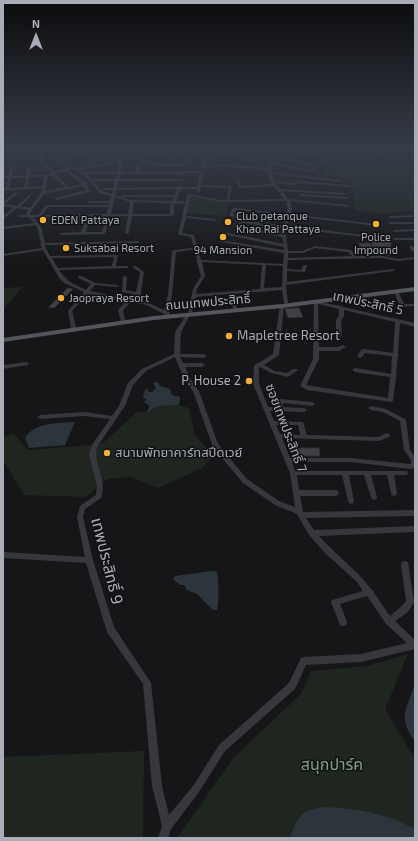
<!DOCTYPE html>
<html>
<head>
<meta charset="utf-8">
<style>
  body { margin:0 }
  #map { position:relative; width:418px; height:841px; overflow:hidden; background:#161618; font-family:"Exo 2",sans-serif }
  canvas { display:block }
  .frame { position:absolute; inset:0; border:4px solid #a8adb8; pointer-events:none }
  .north { position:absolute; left:16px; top:16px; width:40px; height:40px; -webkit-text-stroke:3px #111113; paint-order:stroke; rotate:0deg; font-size:11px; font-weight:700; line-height:16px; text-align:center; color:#a8adb8 }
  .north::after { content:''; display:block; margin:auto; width:14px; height:18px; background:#a8adb8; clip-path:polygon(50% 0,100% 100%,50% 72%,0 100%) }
</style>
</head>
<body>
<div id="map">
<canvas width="418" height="841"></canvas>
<div class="frame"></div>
<div class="north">N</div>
</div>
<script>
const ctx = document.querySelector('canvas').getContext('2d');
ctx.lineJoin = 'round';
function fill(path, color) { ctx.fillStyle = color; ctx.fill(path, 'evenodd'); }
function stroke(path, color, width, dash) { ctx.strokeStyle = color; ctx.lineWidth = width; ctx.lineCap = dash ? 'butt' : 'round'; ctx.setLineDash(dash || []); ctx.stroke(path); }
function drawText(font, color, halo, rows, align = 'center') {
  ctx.font = font + ' "Exo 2","Noto Sans Thai",sans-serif'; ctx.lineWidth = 3; ctx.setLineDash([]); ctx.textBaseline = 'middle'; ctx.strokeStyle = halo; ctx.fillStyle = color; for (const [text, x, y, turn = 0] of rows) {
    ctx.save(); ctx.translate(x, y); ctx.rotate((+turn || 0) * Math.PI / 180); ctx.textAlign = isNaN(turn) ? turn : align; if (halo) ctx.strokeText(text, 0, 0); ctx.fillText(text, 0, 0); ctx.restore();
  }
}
fill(new Path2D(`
  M 63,150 L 77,150 L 67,163 L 56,157 Z`), '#222225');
fill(new Path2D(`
  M 376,149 L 383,149 L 415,160 L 415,211 L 383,214 L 355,210 L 351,180 L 320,174 L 331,161 L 373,163 L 387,158 L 379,154 Z
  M 191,196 L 229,202 L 226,216 L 186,213 Z
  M 22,287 L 3,310 L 3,288 Z
  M 179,405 L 189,408 L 195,435 L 213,456 L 202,468 L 158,488 L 131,477 L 107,479 L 86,497 L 24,495 L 3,460 L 3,438 L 13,433 L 28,450 L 102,444 L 138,411 L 146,413 L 158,406 Z
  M 408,654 L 385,709 L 415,759 L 415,838 L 177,838 L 234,757 L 301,694 L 311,671 L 367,666 Z
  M 144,751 L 143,838 L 3,838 L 3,757 Z`), '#1e261f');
fill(new Path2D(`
  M 158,382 L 160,386 L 170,389 L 172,395 L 180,397 L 179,405 L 158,406 L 146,413 L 150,406 L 144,402 L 147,399 L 143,398 L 145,390 L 148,389 L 148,392 L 152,392 L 156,388 L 153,383 Z
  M 75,422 L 65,445 L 29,448 L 25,438 C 34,422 59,423 75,422 Z
  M 212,571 L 217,572 C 219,583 219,599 217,610 L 213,610 L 197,594 L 187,590 L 184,585 L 180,585 L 173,579 L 175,576 Z
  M 415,684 L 415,741 C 397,718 407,708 415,684 Z
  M 326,807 C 360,809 384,813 415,829 L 415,838 L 290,838 C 298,816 301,809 326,807 Z`), '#2c353c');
const building = new Path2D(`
  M 385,239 L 391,239 L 391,256 L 385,255 L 384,248 L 372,246 L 372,240 L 385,241 Z
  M 359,243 L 370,243 L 374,254 L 363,254 Z
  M 68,288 L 73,289 L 54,308 L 49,307 Z
  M 299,308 L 303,317 L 288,318 L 285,309 Z
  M 293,448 L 319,448 L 320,456 L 294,456 Z`);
fill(building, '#404145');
stroke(building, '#303034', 1);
fill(new Path2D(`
  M 42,148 L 46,148 C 54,156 73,173 85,167 C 89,165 93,158 96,155 L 86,154 L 85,153 L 89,148 L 93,148 L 89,152 L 101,154 L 90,166 L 139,156 L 147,148 L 151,148 L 146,153 L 161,155 L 167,148 L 171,148 L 164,155 L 170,156 L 181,148 L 185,148 L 171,158 L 144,155 L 140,158 L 161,164 L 182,164 L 198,148 L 202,148 L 195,155 L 207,157 L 211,153 L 205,152 L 204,151 L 206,150 L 275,159 C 279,154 293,148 300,148 L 296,150 L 327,155 L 368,158 L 368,160 L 367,160 L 327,157 L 293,152 L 280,157 L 316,165 L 323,159 L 326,160 L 311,172 L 273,165 L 272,168 L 273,169 L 271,172 L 341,180 L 343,181 L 341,182 L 271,174 L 274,181 L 293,183 L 298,181 L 349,185 L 351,186 L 349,187 L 299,183 L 294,185 L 275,183 L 280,189 L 344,193 L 346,194 L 344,195 L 282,191 L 288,199 L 348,205 L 350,206 L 348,207 L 290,201 L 292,208 L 290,214 L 377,224 L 379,225 L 377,226 L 290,216 L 287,226 L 382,237 L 384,238 L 382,239 L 286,228 C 284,235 288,243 288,251 L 302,251 L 315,246 L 351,250 L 357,256 L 382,256 L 398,259 L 415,257 L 415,259 L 398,261 L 382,258 L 288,260 L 287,269 L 301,270 L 303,265 L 307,265 L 307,266 L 305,272 L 287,271 L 287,282 L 393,269 L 395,270 L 393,271 L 286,285 L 288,303 L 286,304 L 284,303 L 282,290 L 234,294 L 237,308 L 235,309 L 233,308 L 229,294 L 196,297 L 192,312 L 190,313 L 188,312 L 193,289 L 201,276 L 197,262 L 196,261 L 197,260 L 191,237 L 180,235 L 178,234 L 185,204 L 134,202 L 132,214 L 170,214 L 170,205 L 172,204 L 174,205 L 174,215 L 172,216 L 132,216 L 129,233 L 127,234 L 125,233 L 128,216 L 110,217 L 105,234 L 61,235 L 59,234 L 61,233 L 81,232 L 86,217 L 33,217 L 41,227 L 45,243 L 139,241 L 139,243 L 138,243 L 45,245 L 46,249 L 50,256 L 118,255 L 116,266 L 128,266 L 128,268 L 59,270 C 67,282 74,284 86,290 L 91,284 L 78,278 L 78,276 L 82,276 L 95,283 L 117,285 L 119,286 L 117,287 L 95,285 L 90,291 L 135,300 L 136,295 L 122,292 L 122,291 L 123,277 L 125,276 L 127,277 L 126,290 L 136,292 L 140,272 L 132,267 L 134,266 L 136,266 L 144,272 L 141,293 L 141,294 L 139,301 L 149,303 L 164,310 L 168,295 L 172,251 L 174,250 L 191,248 L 193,249 L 191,250 L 176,252 L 172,295 L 169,312 L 170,314 L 170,315 L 166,315 L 146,305 L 131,302 L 123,310 L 125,320 L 125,321 L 121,321 L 118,310 L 126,301 L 88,294 L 72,311 L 76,327 L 73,329 L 71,328 L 68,311 L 84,292 L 64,283 L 59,278 L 43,250 L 3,256 L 3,254 L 42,248 L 40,244 L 41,243 L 37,227 L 36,225 L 3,229 L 3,227 L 34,223 L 29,217 L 19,217 L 17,216 L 19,215 L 27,215 L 26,213 L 28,210 L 17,208 L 3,219 L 3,216 L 13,208 L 3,206 L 3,202 L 15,192 L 17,192 L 17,194 L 5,204 L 17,206 L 30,194 L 31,194 L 31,196 L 21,206 L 30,208 L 41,193 L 42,188 L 3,191 L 3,189 L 5,189 L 8,178 L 3,178 L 3,176 L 8,176 L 10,167 L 12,166 L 14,167 L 12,176 L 26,175 L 27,169 L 29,168 L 31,169 L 30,175 L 46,175 L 50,173 L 49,170 L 42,164 L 39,156 L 20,159 L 18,158 L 43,153 L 45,154 L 42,155 L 45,164 L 52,169 L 53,172 L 69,167 L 57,162 ZM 214,153 L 218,153 L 209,165 L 205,165 ZM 221,154 L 273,161 L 269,168 L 218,164 L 216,165 L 215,168 L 218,169 L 219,166 L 268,170 C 267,174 269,181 272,184 L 244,186 L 241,185 L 239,181 L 236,182 L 239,187 L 244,188 L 274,186 L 284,199 L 229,200 L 232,186 L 201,185 L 204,172 L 202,171 L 139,172 L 141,164 L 139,163 L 137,164 L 135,172 L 121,172 L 123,163 L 121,162 L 119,163 L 117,172 L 85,172 L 80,170 L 135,159 L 161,166 L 183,166 L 193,157 L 206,159 L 200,166 L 202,167 L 210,167 ZM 278,159 L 314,166 L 310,170 L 275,163 ZM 72,168 L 83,174 L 100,193 L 111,196 L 110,201 L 90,201 L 88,202 L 89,203 L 109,203 L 109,205 L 46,205 L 38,215 L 31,215 L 30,213 L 44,194 L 83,186 L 86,190 L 56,198 L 56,200 L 57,200 L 89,192 L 90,191 L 86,185 L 88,184 L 87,183 L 85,183 L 68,170 ZM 65,171 L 82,184 L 69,187 L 54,174 ZM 187,173 L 200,173 L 197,187 L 181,187 L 182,186 L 180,185 L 178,187 L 117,188 L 118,181 L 182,181 L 184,180 L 182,179 L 119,179 L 120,174 L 182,174 L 181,175 L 183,176 ZM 87,174 L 117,174 L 115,179 L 95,179 L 93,180 L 95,181 L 115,181 L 113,188 L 104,188 L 102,189 L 104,190 L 113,190 L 112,194 L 102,191 ZM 51,175 L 65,187 L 45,191 L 46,188 L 48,187 L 46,186 L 48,177 ZM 29,177 L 44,177 L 42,186 L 28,187 ZM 11,178 L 26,178 L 24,187 L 9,188 ZM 201,187 L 229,188 L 227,200 L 221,200 L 189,194 L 187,195 L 186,202 L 176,201 L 179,196 L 178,195 L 181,189 L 197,189 L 196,191 L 198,192 L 200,191 ZM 177,189 L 175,195 L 123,195 L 121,196 L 123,197 L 174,197 L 172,201 L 131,200 L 115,195 L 116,190 ZM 191,196 L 221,202 L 286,201 L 288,208 L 286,214 L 236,208 L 232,209 L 229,215 L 246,221 L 241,221 L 236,225 L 235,226 L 238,229 L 282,237 L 284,244 L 223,232 L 221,233 L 223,234 L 284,247 L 284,250 L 221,240 L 219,241 L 221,242 L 284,253 L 283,264 L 201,260 L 194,235 L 182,233 L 186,218 L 215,221 L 217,220 L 215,219 L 186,216 ZM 115,197 L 130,202 L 128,214 L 111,214 ZM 48,207 L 108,207 L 107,214 L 42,215 ZM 236,210 L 286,216 L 283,225 L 246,221 L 248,220 L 247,219 L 233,214 L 235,211 ZM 90,217 L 106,217 L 102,232 L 86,232 ZM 243,223 L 282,228 L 281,232 L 281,234 L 240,227 L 239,226 ZM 315,248 L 348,252 L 352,256 L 288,258 L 288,253 L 303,253 ZM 114,257 L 112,266 L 58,268 L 52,258 ZM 202,262 L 262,265 L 260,289 L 196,294 L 197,289 L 205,276 ZM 266,265 L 283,266 L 282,287 L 264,288 Z
  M 319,148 L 368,150 L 370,151 L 368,152 L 321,149 Z
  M 402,148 L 415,154 L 415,156 L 401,150 L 401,148 Z
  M 300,194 L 347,197 L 349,198 L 347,199 L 301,196 L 300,196 Z
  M 415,215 L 415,217 L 390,218 L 388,217 L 390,216 Z
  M 389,222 L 415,222 L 415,224 L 390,224 L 388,223 Z
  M 415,229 L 415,231 L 394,232 L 392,231 L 394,230 Z
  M 394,238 L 415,238 L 415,240 L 395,240 L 393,239 Z
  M 410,246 L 412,246 L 415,249 L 415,253 C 413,253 409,248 410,246 Z
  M 394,290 L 396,290 L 398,291 L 404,304 L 415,304 L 415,306 L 400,307 L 394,291 Z
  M 314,301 L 341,306 L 343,307 L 415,323 L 415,327 L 400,323 L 398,354 L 399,355 L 398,356 L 396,375 L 397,376 L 396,377 L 393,401 L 391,402 L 307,390 L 300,386 L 313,359 ZM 318,304 L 339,309 L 339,316 L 336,320 L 336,335 L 339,337 L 342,335 L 341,320 L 344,316 L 344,310 L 395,322 L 393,353 L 363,349 L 361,350 L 357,356 L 360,358 L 362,357 L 365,353 L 392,356 L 391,374 L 355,368 L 352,370 L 355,372 L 390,377 L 388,398 L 306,385 L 319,359 L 319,351 L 339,351 L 346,347 L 343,345 L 338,347 L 319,347 Z
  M 280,305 L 284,305 L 284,306 L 279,355 L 264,365 L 275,371 L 287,373 L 293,369 L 297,369 L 298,370 L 288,377 L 271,373 L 260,367 L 259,368 L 259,384 L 268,407 L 277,407 L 277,401 L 280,399 L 312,402 L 315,404 L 312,406 L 283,403 L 283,407 L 304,408 L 307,410 L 304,412 L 270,411 L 274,421 L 303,422 L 307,435 L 378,437 L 387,433 L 390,435 L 389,437 L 379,441 L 282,438 L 290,458 L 350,458 L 410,464 L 411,463 L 411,460 L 404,450 L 400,421 L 383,412 L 371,410 L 368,408 L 371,406 L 386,409 L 405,419 L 406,420 L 410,450 L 415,457 L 415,467 L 411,469 L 350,462 L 292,462 L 295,471 L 407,471 L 408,473 L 407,475 L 394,475 L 397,493 L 396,495 L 394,496 L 392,495 L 391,493 L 387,475 L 371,475 L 377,497 L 376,499 L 374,500 L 372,499 L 371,497 L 364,475 L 349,475 L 354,501 L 353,503 L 351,504 L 349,503 L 348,501 L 342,475 L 297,475 L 299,490 L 336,490 L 338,491 L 339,493 L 338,495 L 336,496 L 300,496 L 303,512 L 415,510 L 415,516 L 306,518 L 314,530 L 415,526 L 415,532 L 319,536 C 335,554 356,569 371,589 L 373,590 L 374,593 L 390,616 L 402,606 L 406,601 L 401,564 L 402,562 L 405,561 L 408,562 L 414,602 L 408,612 L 395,621 L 415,640 L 415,649 L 361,662 L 306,665 L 295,689 L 225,751 L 199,792 L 171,829 L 168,838 L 158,838 L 162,826 L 152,786 L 143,684 L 107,632 L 86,563 L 3,558 L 3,552 L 85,557 L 77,517 L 80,506 L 96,495 L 97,486 L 89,455 L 92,445 L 110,419 L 84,416 L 40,419 L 37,417 L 40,415 L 84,412 L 112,416 L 119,406 L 128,383 L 142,369 L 174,354 L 175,332 L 186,315 L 188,314 L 190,315 L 181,332 L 180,354 L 204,354 L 207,356 L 204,358 L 180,357 L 183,363 L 202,363 L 205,365 L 202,367 L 185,367 L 191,380 L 199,391 L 218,444 L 247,479 L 279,501 L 295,507 L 290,473 L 253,384 L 254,366 L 257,363 L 260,362 L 273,354 ZM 175,357 L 185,381 L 193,391 L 213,447 L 243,483 L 275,505 L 297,514 L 309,535 L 325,553 L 357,582 L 363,591 L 332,600 L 331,602 L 340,625 L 343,626 L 346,625 L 347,622 L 340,604 L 367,596 L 386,624 L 407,643 L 361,654 L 304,657 L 301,658 L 289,683 L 219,745 L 193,786 L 169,815 L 162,786 L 151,683 L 114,627 L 93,560 L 83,517 L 85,509 L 101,498 C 108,480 93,465 97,447 L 125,406 L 133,385 L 146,371 ZM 276,425 L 298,425 L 300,435 L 280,434 Z
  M 26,362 L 28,363 L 29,364 L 28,365 L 3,369 L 3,365 Z`), '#37383d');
fill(new Path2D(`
  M 415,287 L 415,291 L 282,308 L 154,320 L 3,342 L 3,338 L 154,316 L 282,304 Z`), '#53555c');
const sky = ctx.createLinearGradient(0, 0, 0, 266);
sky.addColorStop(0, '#0c0c0d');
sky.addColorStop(0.56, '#363c48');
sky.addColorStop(1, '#363c4800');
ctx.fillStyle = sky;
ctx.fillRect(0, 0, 418, 266);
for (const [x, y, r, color] of [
  [43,220,4,"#f2b134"],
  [228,222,4,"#f2b134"],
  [376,224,4,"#f2b134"],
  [223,237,4,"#f2b134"],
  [66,248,4,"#f2b134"],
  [61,298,4,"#f2b134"],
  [229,336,4,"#f2b134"],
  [249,381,4,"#f2b134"],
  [107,453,4,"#f2b134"]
]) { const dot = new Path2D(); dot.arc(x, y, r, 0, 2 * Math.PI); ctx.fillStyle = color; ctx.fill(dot); stroke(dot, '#111113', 1.5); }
drawText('11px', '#a8adb8', '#111113', [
  ["Club petanque",236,216],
  ["Khao Rai Pattaya",236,229],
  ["EDEN Pattaya",51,220],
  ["Police",376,237,"center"],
  ["Impound",376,250,"center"],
  ["Suksabai Resort",74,248],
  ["94 Mansion",223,250,"center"],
  ["Jaopraya Resort",69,298]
], 'left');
drawText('13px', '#a8adb8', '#111113', [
  ["ถนนเทพประสิทธิ์",208,302,-5],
  ["เทพประสิทธิ์ 5",368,303,12],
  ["ซอยเทพประสิทธิ์ 7",286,428,69]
]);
drawText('13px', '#a8adb8', '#111113', [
  ["Mapletree Resort",237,336],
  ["P. House 2",241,381,"right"],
  ["สนามพัทยาคาร์ทสปีดเวย์",115,453]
], 'left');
drawText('16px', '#a8adb8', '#111113', [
  ["เทพประสิทธิ์ 9",107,561,76]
]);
drawText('16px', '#7fa381', '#111113', [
  ["สนุกปาร์ค",332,765]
]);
</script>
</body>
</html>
